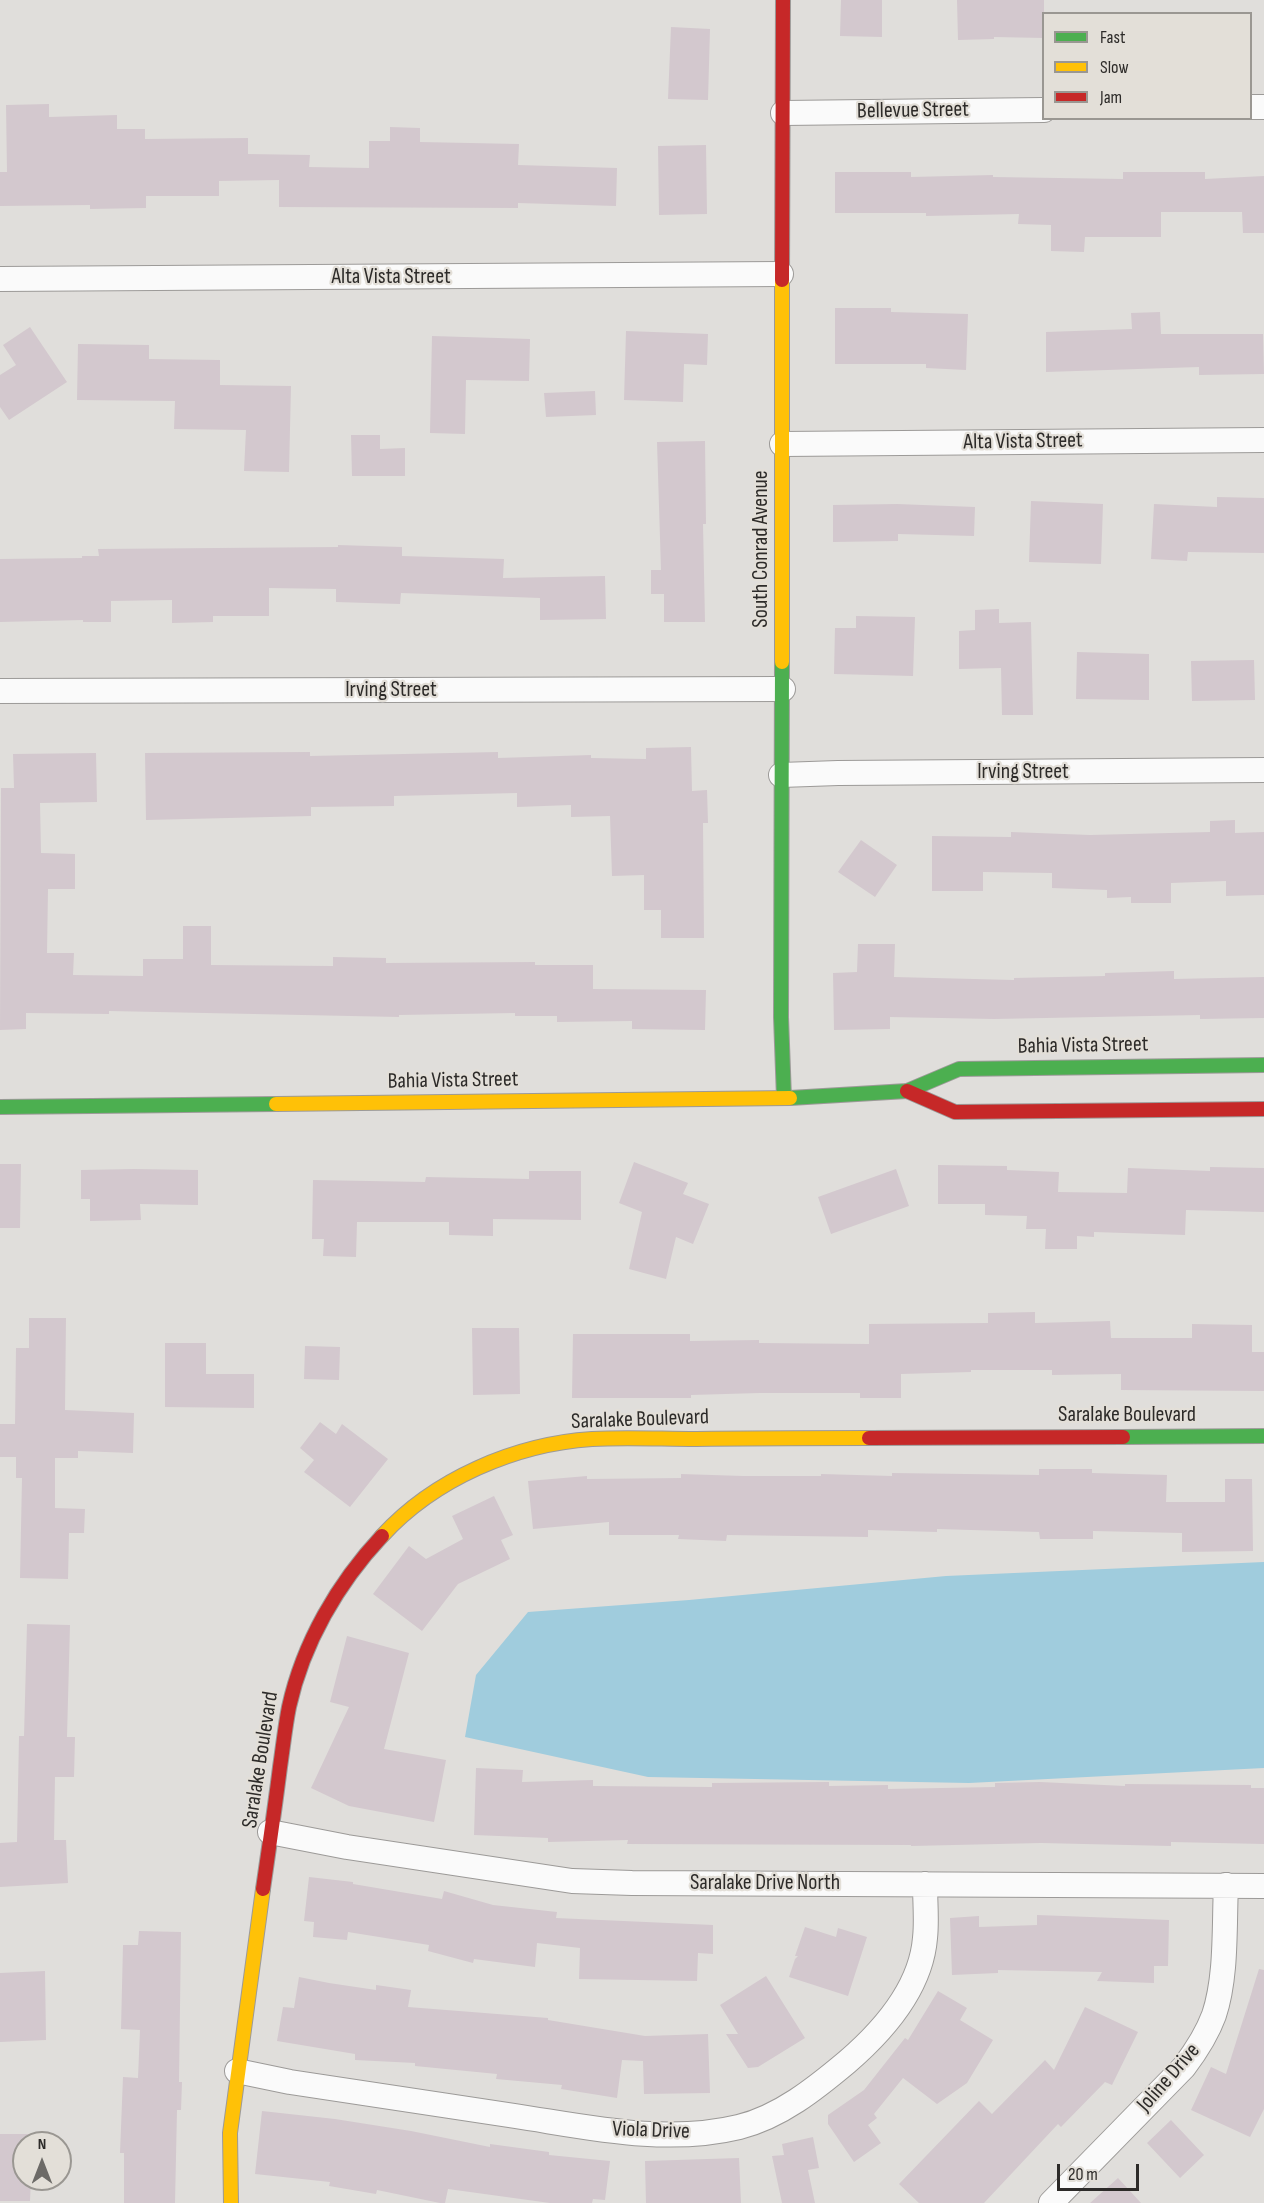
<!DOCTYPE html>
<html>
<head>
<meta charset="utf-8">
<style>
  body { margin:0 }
  #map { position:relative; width:1264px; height:2203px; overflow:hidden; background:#e0dedb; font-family:"Sofia Sans Condensed",sans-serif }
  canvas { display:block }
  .legend { position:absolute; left:1042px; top:12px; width:210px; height:108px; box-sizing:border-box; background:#e3dfd8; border:2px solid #9a9792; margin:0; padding:8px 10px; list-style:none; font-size:18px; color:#2d2b29 }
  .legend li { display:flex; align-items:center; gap:12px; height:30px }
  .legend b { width:30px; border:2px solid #9a9792 }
  .north { position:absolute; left:12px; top:2131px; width:60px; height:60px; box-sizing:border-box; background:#e3dfd8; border:2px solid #9a9792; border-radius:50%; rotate:0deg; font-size:16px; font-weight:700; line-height:24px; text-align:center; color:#2d2b29 }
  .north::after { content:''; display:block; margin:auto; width:21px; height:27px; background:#6c6a67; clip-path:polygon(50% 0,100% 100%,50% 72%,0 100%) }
  .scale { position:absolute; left:1057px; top:2164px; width:82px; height:27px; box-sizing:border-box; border:3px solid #2d2b29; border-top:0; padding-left:8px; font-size:18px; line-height:21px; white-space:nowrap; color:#2d2b29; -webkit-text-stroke:4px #e3dfd8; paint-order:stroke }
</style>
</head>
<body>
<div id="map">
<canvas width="1264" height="2203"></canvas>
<ul class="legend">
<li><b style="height:8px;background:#4caf50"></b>Fast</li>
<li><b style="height:8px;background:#ffc107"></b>Slow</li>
<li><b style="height:8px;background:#c62828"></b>Jam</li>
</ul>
<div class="north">N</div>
<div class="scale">20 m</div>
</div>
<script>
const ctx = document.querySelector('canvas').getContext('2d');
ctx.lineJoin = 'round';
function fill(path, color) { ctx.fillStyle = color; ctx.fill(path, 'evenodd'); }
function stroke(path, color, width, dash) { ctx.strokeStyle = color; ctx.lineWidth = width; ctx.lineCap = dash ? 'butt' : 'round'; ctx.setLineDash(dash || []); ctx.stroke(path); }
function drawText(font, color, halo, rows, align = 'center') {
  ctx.font = font + ' "Sofia Sans Condensed",sans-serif'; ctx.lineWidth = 4.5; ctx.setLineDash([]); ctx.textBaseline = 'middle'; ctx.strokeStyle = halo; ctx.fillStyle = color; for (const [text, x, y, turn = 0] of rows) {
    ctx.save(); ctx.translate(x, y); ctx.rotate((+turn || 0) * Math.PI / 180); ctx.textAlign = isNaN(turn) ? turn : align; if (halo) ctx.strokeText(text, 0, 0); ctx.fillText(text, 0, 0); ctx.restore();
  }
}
fill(new Path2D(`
  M 1264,1562 L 1264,1768 L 969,1783 L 648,1777 L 465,1737 L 476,1675 L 528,1612 L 689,1600 L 946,1576 Z`), '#a0ccdd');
fill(new Path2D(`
  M 841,0 L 882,0 L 882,37 L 840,36 Z
  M 957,0 L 1044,0 L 1044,38 L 994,37 L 994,39 L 958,40 Z
  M 671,27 L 710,29 L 708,100 L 668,99 Z
  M 49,104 L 49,117 L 117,115 L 117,129 L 145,129 L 145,139 L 248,138 L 248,154 L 310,155 L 309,167 L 369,168 L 369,141 L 390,141 L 390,127 L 420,128 L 420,142 L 519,144 L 518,165 L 617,168 L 616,206 L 518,203 L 518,208 L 279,207 L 279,180 L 219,181 L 219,196 L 146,196 L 146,208 L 90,209 L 90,205 L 0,206 L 0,172 L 7,172 L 6,105 Z
  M 706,145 L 707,214 L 659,215 L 658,146 Z
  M 835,172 L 911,172 L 911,177 L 993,175 L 993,177 L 1123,179 L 1123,172 L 1205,172 L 1205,179 L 1264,176 L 1264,233 L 1243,233 L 1242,212 L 1161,212 L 1161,237 L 1085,237 L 1084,252 L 1051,251 L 1051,225 L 1018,224 L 1019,214 L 926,216 L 926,213 L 835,213 Z
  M 835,308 L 891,308 L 891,312 L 968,314 L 966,370 L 926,368 L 926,364 L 835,364 Z
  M 1160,312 L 1161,334 L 1263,334 L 1264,374 L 1199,375 L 1199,367 L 1046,372 L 1046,332 L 1132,329 L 1131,313 Z
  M 30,327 L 67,382 L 9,420 L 0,407 L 0,375 L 16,365 L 3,345 Z
  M 626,331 L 708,334 L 707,365 L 684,364 L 683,402 L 624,400 Z
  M 432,336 L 530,339 L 529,381 L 466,380 L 465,434 L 430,433 Z
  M 78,344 L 149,345 L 149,359 L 220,360 L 220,385 L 291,386 L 289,472 L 244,471 L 246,430 L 174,429 L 175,401 L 77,400 Z
  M 595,391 L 596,415 L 546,417 L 544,393 Z
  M 351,435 L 380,435 L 380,449 L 405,448 L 405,476 L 352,476 Z
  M 705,441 L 706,524 L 703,524 L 705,622 L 664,622 L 664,594 L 651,594 L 651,570 L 661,570 L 657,442 Z
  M 1217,497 L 1264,498 L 1264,553 L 1188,552 L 1187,561 L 1151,559 L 1154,504 L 1217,507 Z
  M 1031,501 L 1103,504 L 1101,564 L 1029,562 Z
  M 897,504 L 975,507 L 974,536 L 898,534 L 898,541 L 833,542 L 833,505 Z
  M 338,545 L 402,547 L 402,556 L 504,559 L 503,578 L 605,576 L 606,619 L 540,620 L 540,598 L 401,593 L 400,604 L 336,602 L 336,589 L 269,588 L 269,616 L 213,616 L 213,622 L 172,623 L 172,600 L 111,601 L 111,622 L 83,622 L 83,620 L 0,622 L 0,559 L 82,558 L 82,556 L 99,556 L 98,549 L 338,547 Z
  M 999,609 L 999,623 L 1031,622 L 1033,715 L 1002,715 L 1001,668 L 959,669 L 959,631 L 975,630 L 975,610 Z
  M 856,616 L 915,617 L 913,676 L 834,674 L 835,628 L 856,628 Z
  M 1077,652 L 1149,654 L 1149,700 L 1076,699 Z
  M 1254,660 L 1255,700 L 1192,701 L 1191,661 Z
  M 691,747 L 692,791 L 707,790 L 708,823 L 703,823 L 704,938 L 661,938 L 661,910 L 644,910 L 644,875 L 612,876 L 610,816 L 571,817 L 571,805 L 517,807 L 517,793 L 394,796 L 394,806 L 311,807 L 311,816 L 146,820 L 145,753 L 310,752 L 310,756 L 498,752 L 498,758 L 591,755 L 591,758 L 646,759 L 646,748 Z
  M 96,753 L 97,802 L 40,803 L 41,853 L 75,854 L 75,889 L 48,889 L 47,953 L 74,953 L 73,975 L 143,976 L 143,959 L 183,959 L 183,926 L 211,926 L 211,965 L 333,966 L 333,957 L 386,958 L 386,963 L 535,962 L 535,965 L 593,965 L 593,989 L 706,990 L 705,1030 L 632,1029 L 632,1021 L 557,1022 L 557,1016 L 515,1016 L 515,1013 L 399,1015 L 399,1017 L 109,1011 L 109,1014 L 26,1013 L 26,1029 L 0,1030 L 1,788 L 14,788 L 13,754 Z
  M 1235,820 L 1235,833 L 1264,832 L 1264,895 L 1226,896 L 1226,881 L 1171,883 L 1171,903 L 1131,903 L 1131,897 L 1107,898 L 1107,890 L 1052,888 L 1052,873 L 983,872 L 983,891 L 932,891 L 932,836 L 1011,837 L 1011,832 L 1090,835 L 1210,832 L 1210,821 Z
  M 861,840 L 897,865 L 875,897 L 838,872 Z
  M 858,944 L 895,944 L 894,977 L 1014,980 L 1014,978 L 1105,976 L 1105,973 L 1174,971 L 1174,979 L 1264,977 L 1264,1018 L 1200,1019 L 1200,1015 L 994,1019 L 890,1017 L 890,1029 L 834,1030 L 833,973 L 857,972 Z
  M 634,1162 L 688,1183 L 683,1194 L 709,1204 L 693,1244 L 676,1237 L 666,1279 L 629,1269 L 642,1212 L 619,1203 Z
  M 0,1164 L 21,1164 L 20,1228 L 0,1228 Z
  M 938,1165 L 1007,1166 L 1007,1170 L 1059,1172 L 1058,1192 L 1127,1193 L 1128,1168 L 1210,1171 L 1210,1167 L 1264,1168 L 1264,1212 L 1186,1210 L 1185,1235 L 1094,1232 L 1094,1237 L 1077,1236 L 1077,1249 L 1045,1249 L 1046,1229 L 1026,1229 L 1027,1216 L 985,1215 L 985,1204 L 938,1204 Z
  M 134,1169 L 198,1170 L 198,1205 L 140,1204 L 141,1220 L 90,1221 L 90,1199 L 81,1199 L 81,1170 Z
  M 896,1169 L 909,1206 L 831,1234 L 818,1197 Z
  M 529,1171 L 581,1171 L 581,1220 L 493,1219 L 493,1236 L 449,1235 L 449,1222 L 357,1222 L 356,1257 L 323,1256 L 324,1239 L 312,1239 L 313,1180 L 425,1182 L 426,1177 L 529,1179 Z
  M 1035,1312 L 1035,1323 L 1110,1321 L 1111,1338 L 1192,1338 L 1192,1324 L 1252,1325 L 1252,1352 L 1264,1352 L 1264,1391 L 1121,1390 L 1121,1374 L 1052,1375 L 1052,1370 L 971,1370 L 971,1372 L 901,1374 L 901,1398 L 860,1398 L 860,1393 L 760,1393 L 691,1395 L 691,1398 L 572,1398 L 573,1334 L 690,1334 L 690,1341 L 759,1340 L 759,1343 L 869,1344 L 869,1324 L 988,1323 L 988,1313 Z
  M 29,1318 L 66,1318 L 65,1410 L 134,1413 L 133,1453 L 78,1451 L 78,1458 L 55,1458 L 55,1508 L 85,1509 L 84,1533 L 69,1533 L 68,1579 L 20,1578 L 22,1478 L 16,1478 L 16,1457 L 0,1457 L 0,1424 L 15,1424 L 16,1348 L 29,1348 Z
  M 472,1328 L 519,1328 L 520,1394 L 473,1395 Z
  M 165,1343 L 206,1343 L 206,1374 L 254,1374 L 254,1408 L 165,1407 Z
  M 305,1346 L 340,1347 L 339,1380 L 304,1379 Z
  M 320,1422 L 336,1434 L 342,1424 L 388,1459 L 350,1507 L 304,1472 L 314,1460 L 300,1448 Z
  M 1039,1469 L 1092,1469 L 1092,1473 L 1167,1475 L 1166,1502 L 1225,1502 L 1225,1479 L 1252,1479 L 1253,1551 L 1182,1552 L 1182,1533 L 1093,1531 L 1093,1539 L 1040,1539 L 1039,1532 L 937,1529 L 937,1532 L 868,1530 L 868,1537 L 727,1535 L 726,1541 L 678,1539 L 679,1535 L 609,1535 L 609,1522 L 533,1529 L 528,1481 L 587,1476 L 587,1479 L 681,1478 L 681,1474 L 743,1476 L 821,1476 L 821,1474 L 892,1476 L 892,1473 L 1039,1475 Z
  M 494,1496 L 513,1535 L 501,1540 L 510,1559 L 458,1584 L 422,1631 L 373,1594 L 409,1546 L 426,1559 L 463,1539 L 452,1516 Z
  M 27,1624 L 70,1625 L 67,1737 L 75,1737 L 74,1777 L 55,1777 L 54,1840 L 66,1840 L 68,1883 L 0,1887 L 0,1843 L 17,1842 L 19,1736 L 24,1736 Z
  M 347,1636 L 409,1653 L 384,1749 L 446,1760 L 434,1822 L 349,1806 L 311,1788 L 349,1707 L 330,1702 Z
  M 476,1768 L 523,1770 L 522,1782 L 593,1780 L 593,1786 L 712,1787 L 712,1783 L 829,1782 L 829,1786 L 888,1785 L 888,1789 L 995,1787 L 995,1783 L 1040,1782 L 1125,1786 L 1125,1784 L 1251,1785 L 1251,1788 L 1264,1788 L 1264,1844 L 1171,1842 L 1171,1846 L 1041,1843 L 911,1846 L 911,1845 L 627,1844 L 628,1840 L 548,1842 L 548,1838 L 474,1835 Z
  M 309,1877 L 353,1882 L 353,1884 L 442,1899 L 444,1891 L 493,1905 L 557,1912 L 556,1918 L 713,1925 L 713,1954 L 698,1953 L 697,1981 L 579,1979 L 580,1948 L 537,1943 L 535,1967 L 474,1959 L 473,1963 L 428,1951 L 429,1945 L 348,1932 L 347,1940 L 313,1937 L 314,1922 L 304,1921 Z
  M 1037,1915 L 1169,1920 L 1168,1966 L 1154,1966 L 1154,1983 L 1097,1981 L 1102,1972 L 998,1970 L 998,1973 L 952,1975 L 950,1918 L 979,1916 L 979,1927 L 1037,1925 Z
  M 805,1927 L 836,1937 L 838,1928 L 867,1937 L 848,1996 L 789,1977 L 795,1959 L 798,1956 L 795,1956 Z
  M 139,1931 L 181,1932 L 179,2082 L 182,2082 L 181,2110 L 177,2110 L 175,2203 L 124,2203 L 124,2153 L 120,2153 L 123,2077 L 138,2078 L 140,2030 L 121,2029 L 123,1945 L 138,1945 Z
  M 1259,1969 L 1264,1970 L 1264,2109 L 1250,2137 L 1191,2110 L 1211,2067 L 1226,2074 Z
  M 45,1971 L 46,2040 L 0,2042 L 0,1973 Z
  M 766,1976 L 805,2038 L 758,2067 L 748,2068 L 726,2034 L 738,2034 L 720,2005 Z
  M 299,1977 L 329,1983 L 376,1990 L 376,1985 L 411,1990 L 408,2007 L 548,2018 L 548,2020 L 645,2036 L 708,2034 L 710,2093 L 644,2094 L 643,2061 L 622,2060 L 617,2098 L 561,2089 L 562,2085 L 496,2079 L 497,2074 L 415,2066 L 415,2063 L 355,2060 L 355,2054 L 277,2041 L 283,2007 L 294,2008 Z
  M 938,1991 L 967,2008 L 960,2020 L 993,2040 L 967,2083 L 937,2104 L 903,2078 L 874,2114 L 877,2118 L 868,2125 L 881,2143 L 854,2162 L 828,2124 L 828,2115 L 864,2090 L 905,2038 L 908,2040 Z
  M 1085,2007 L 1138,2032 L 1112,2085 L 1105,2082 L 1061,2127 L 1058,2124 L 984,2203 L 919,2203 L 899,2184 L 979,2101 L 992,2114 L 1045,2060 L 1054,2070 Z
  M 262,2111 L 335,2119 L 411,2131 L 490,2147 L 490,2144 L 549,2152 L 549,2155 L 610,2161 L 605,2200 L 593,2199 L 592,2203 L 550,2203 L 448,2189 L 445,2203 L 440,2203 L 377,2190 L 376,2194 L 329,2186 L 330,2182 L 255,2174 Z
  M 1171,2120 L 1204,2155 L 1180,2178 L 1147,2143 Z
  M 0,2134 L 31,2134 L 31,2143 L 24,2143 L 24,2179 L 31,2179 L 30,2201 L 0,2201 Z
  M 813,2137 L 819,2168 L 808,2170 L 815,2203 L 782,2203 L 772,2156 L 784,2155 L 782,2144 Z
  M 739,2158 L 741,2203 L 646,2203 L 645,2161 Z
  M 1118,2178 L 1141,2203 L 1090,2203 Z`), '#d3c8ce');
const street = new Path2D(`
  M 1250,107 L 1264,107
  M 783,113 L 1044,110
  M 0,279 L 781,274
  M 782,444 L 1264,440
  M 0,691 L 783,689
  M 781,775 L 838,773 L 1264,770
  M 270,1832 L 347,1847 L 572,1881 L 632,1883 L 1264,1886
  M 237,2071 L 290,2082 C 365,2094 440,2105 515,2116 C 588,2127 665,2145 739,2127 C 780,2117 816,2088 847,2062 C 883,2031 921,1988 925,1938 C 927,1921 925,1902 925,1884
  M 1051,2203 L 1184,2067 C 1196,2051 1207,2034 1214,2015 C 1227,1976 1224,1926 1226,1885`);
const fast = new Path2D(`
  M 782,662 L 781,1017 L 784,1098
  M 790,1098 L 907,1091 L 959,1069 L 1264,1065
  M 0,1107 L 276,1104
  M 1123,1437 L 1264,1436`);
const slow = new Path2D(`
  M 782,662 L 782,280
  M 276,1104 L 790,1098
  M 382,1536 C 434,1479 515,1444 592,1439 C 626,1437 662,1439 696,1439 C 754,1438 811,1438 869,1438
  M 231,2203 L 230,2133 L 263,1889`);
const jam = new Path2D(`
  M 782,280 L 783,0
  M 907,1091 L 955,1112 L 1264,1109
  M 869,1438 L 1123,1437
  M 263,1889 C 269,1848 275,1807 280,1767 C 283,1747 285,1727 289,1707 C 303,1643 338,1583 382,1536`);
stroke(street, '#9c9a98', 26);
stroke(fast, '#9c9a98', 16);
stroke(slow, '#9c9a98', 16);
stroke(jam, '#9c9a98', 16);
stroke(street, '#fafafa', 24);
stroke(fast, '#4caf50', 14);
stroke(slow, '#ffc107', 14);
stroke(jam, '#c62828', 14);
drawText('22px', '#2d2b29', '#e3dfd8', [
  ["Bellevue Street",913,111,-1],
  ["Alta Vista Street",391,277],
  ["Alta Vista Street",1023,442,-1],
  ["South Conrad Avenue",761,549,-90],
  ["Irving Street",391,690],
  ["Irving Street",1023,772],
  ["Bahia Vista Street",1083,1046,-1],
  ["Bahia Vista Street",453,1081,-1],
  ["Saralake Boulevard",1127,1415],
  ["Saralake Boulevard",640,1420,-2],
  ["Saralake Boulevard",261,1760,-81],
  ["Saralake Drive North",765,1883],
  ["Joline Drive",1169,2078,-49],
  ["Viola Drive",651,2131,2]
]);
</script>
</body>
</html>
